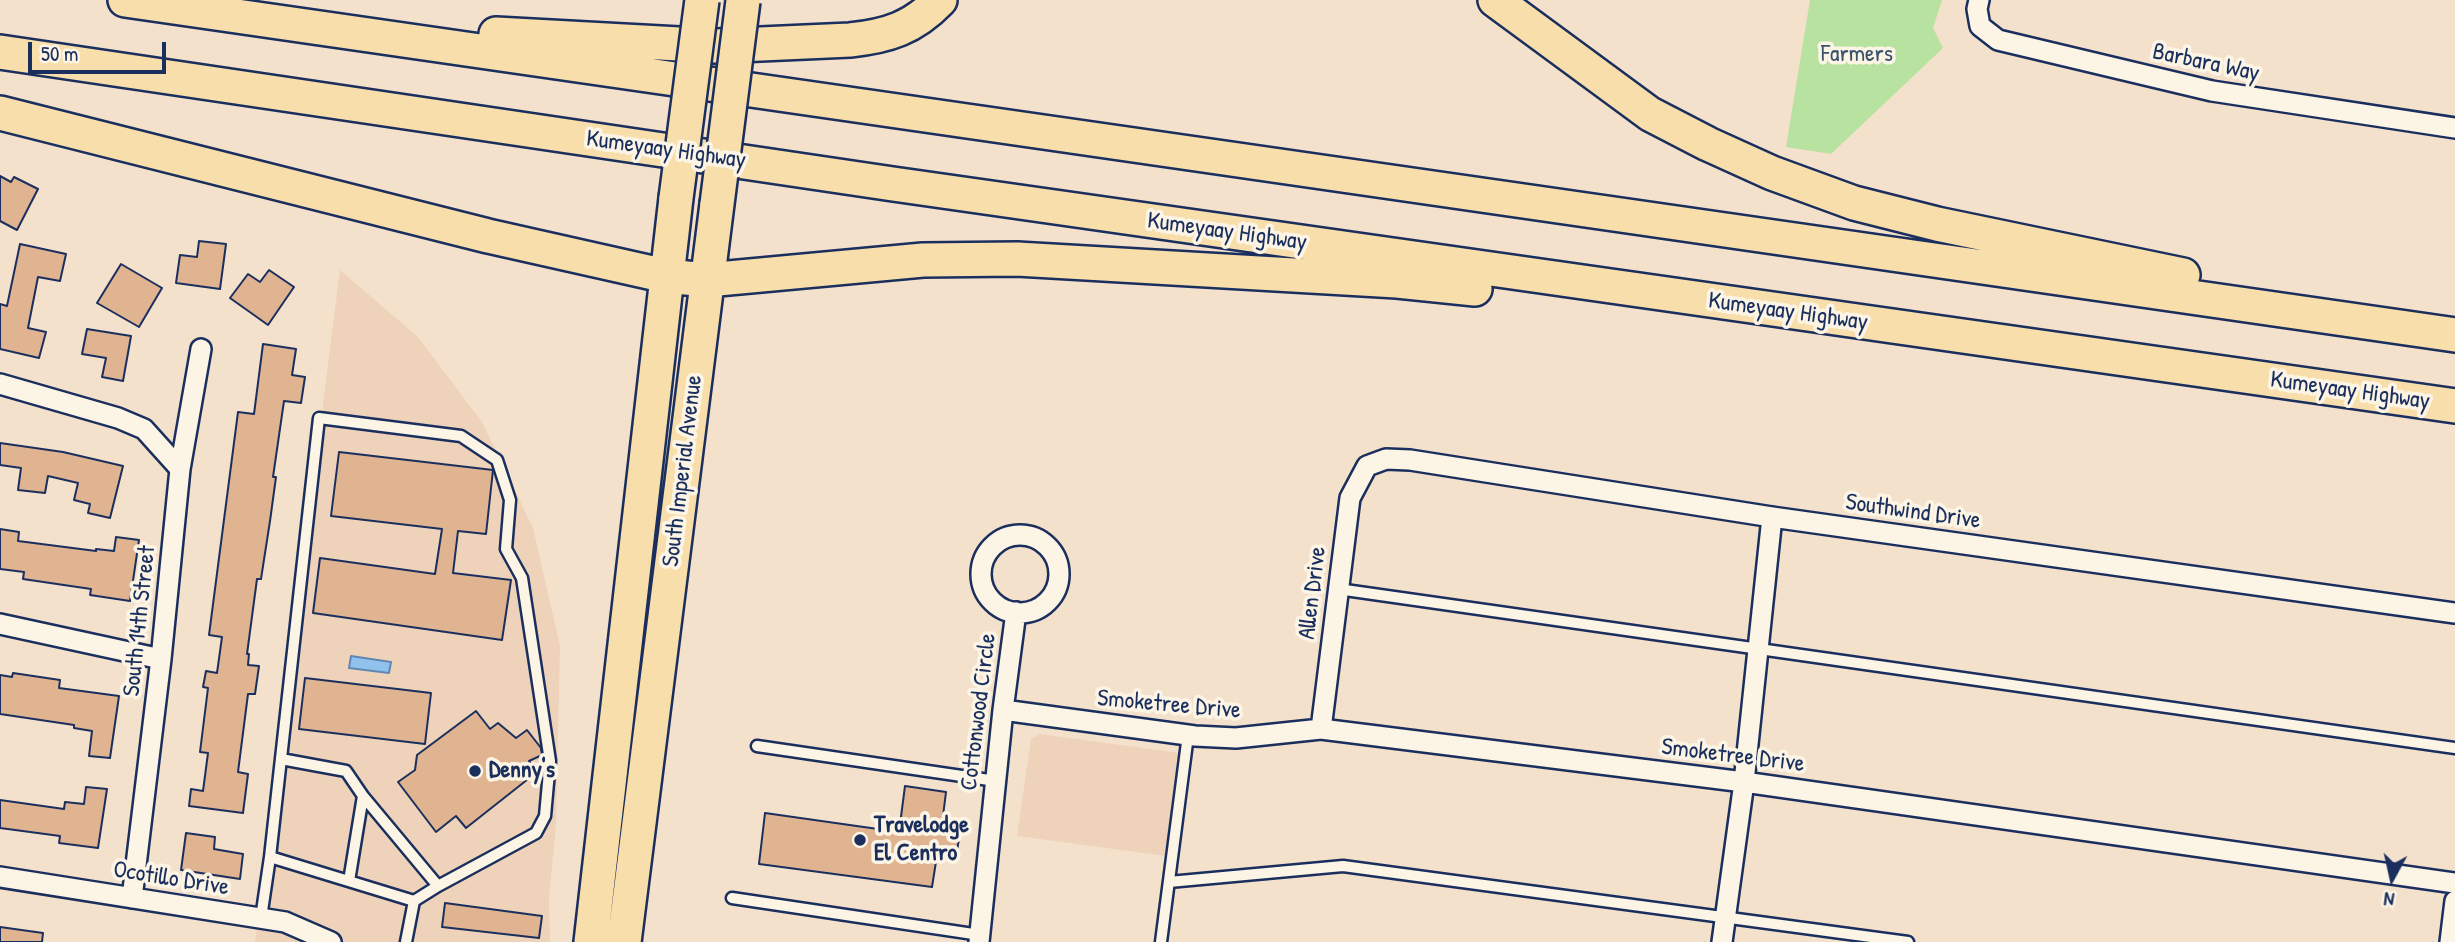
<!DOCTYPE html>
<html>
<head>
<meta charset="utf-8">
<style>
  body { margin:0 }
  #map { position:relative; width:2455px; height:942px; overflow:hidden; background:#f4e1cc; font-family:"Patrick Hand",sans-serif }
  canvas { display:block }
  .north { position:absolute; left:2357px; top:844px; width:70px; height:70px; -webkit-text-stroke:5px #fcf5e5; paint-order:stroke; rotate:188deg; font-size:19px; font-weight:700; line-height:28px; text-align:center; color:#1b2f5e }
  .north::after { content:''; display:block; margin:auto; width:24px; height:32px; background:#1b2f5e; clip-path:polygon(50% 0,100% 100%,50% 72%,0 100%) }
  .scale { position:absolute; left:28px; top:42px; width:138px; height:32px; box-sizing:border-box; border:4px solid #1b2f5e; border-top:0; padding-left:9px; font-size:21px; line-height:24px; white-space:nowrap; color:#1b2f5e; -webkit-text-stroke:5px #fcf5e5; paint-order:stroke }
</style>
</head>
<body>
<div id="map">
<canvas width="2455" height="942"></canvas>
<div class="north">N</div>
<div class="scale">50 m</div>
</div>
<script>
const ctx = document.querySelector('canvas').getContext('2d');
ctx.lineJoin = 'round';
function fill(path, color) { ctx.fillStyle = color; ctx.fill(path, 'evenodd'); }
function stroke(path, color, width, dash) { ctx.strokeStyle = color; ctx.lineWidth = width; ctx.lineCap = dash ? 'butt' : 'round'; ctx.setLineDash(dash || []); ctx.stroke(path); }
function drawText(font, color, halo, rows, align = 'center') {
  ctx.font = font + ' "Patrick Hand",sans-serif'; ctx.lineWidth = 7; ctx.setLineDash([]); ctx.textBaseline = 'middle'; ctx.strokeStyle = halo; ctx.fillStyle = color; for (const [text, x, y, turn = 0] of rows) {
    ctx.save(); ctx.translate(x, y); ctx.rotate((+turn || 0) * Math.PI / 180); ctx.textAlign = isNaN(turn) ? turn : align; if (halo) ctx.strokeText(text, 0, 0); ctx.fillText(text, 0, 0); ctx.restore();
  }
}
fill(new Path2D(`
  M 340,270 L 418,337 L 482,422 L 533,528 L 560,646 L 556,826 L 549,897 L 550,942 L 255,942 Z
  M 1040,734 L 1187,754 L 1173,857 L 1017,836 L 1031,739 Z`), '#eed3ba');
fill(new Path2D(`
  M 1810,0 L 1942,0 L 1933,28 L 1943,48 L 1831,154 L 1786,147 Z`), '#b7e29f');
const water = new Path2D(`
  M 351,656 L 391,662 L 389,673 L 349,668 Z`);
fill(water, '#91c2ed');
stroke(water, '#6287b4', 2);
const building = new Path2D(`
  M 0,176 L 11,182 L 14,177 L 38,189 L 17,230 L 0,221 Z
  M 199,241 L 226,244 L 220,289 L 176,283 L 180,255 L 197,257 Z
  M 20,244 L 66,254 L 60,281 L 38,277 L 28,328 L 46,332 L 39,358 L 0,349 L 0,304 L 7,306 Z
  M 121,264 L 162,288 L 139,327 L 97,303 Z
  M 269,270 L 294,287 L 268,325 L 230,298 L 248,274 L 260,282 Z
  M 87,329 L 131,336 L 123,381 L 102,377 L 106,358 L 82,354 Z
  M 263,344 L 296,349 L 292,375 L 305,377 L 301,403 L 284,401 L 273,477 L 276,477 L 270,521 L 261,579 L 257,579 L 247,654 L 249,654 L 248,665 L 259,666 L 255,694 L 248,694 L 238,772 L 248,774 L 243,813 L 189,806 L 191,789 L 203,791 L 208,753 L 200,752 L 208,688 L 203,687 L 206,671 L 217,673 L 222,637 L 209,635 L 238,412 L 254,414 Z
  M 0,443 L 63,452 L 123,466 L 110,518 L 88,513 L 90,504 L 74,500 L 78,483 L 48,476 L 45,493 L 18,490 L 21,468 L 0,465 Z
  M 339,452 L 493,470 L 486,534 L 458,531 L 453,573 L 511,580 L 502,640 L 313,613 L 320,558 L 435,574 L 442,529 L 331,516 Z
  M 0,529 L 19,532 L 18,541 L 96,551 L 96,549 L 114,551 L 116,537 L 139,540 L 130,601 L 90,595 L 91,589 L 23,579 L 24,572 L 0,569 Z
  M 13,673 L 60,680 L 59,688 L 119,696 L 110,758 L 89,756 L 92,731 L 74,728 L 74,725 L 0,714 L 0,675 L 12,677 Z
  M 305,678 L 431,693 L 425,744 L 299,729 Z
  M 476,711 L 490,729 L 498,723 L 516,738 L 527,730 L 541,748 L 542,755 L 529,761 L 537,772 L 466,828 L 456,816 L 436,832 L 398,782 L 415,770 L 417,755 Z
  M 905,786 L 946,792 L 942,824 L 961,826 L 957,851 L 938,849 L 932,887 L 759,864 L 765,813 L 899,832 Z
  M 86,787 L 107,789 L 98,848 L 59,843 L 60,836 L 0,828 L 0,800 L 64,809 L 65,802 L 84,804 Z
  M 186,833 L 215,837 L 214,849 L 243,854 L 240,879 L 181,870 Z
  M 445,903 L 542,916 L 539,938 L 442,927 Z
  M 0,927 L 43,933 L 42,942 L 0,942 Z`);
fill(building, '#e0b391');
stroke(building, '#1b2f5e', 2);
const lane = new Path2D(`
  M 1338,589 L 2455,748
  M 757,746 L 996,781
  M 281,759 L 346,771 L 363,796
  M 270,857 L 319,418 L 461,436 L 497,460 L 510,500 L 506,549 L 522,578 L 550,761 L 545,816 L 536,833 L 438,886 L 414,901
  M 349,881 L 363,796 L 438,886
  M 1169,882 L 1343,866 L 1908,942
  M 732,898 L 980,935
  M 261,918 L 270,857 L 414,901 L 406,942
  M 1161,942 L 1188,735`);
const street = new Path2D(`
  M 1979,0 L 1977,9 L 1980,26 L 1998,40 L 2212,91 L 2455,128
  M 0,384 L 118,418 L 144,429 L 180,469
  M981 574a39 39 0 1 1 78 0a39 39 0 1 1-78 0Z
  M 0,624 L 161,659
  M 1003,710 L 1195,736 L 1236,738 L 1321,729 L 1744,782 L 2455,883
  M 1321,729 L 1350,498 L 1367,466 L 1386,459 L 1410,460 L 1772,517 L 2455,613
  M 0,877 L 285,922 L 331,942
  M 132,898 L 161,659 L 180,469 L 201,349
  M 979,942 L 1003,710 L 1016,612
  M 1722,942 L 1744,782 L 1772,517
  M 2450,942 L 2455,901`);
const highway = new Path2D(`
  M 125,0 L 2455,335
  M 1495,0 L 1650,114 L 1708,144 L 1772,173 L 1854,203 L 1937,224 L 2183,275
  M 496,34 L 716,46 L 850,40 C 888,36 913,28 940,0
  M 0,52 L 893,184 L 2455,406
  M 0,113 L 488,236 L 666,276 L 707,280 L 923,260 L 1017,259 L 1397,281 L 1475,289
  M 591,942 L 676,198
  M 624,942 L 717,204`);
stroke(lane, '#1b2f5e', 15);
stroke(street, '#1b2f5e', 24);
stroke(highway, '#1b2f5e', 38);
stroke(lane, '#fcf5e5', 10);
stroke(street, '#fcf5e5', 19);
stroke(highway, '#f8deab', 33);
const highwayBridge = new Path2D(`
  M 676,198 L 702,0
  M 717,204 L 743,1`);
stroke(highwayBridge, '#1b2f5e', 38, []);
stroke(highwayBridge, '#f8deab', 33);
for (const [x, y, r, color] of [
  [475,771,7,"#1b2f5e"],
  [860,840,7,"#1b2f5e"]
]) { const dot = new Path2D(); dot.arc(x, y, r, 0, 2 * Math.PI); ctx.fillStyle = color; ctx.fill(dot); stroke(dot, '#fcf5e5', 2.5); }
drawText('24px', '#3a536b', '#fcf5e5', [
  ["Farmers",1857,55]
]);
drawText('24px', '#1b2f5e', '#fcf5e5', [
  ["Barbara Way",2206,63,12],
  ["Kumeyaay Highway",666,150,8],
  ["Kumeyaay Highway",1227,232,8],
  ["Kumeyaay Highway",1788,312,8],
  ["Kumeyaay Highway",2350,391,8],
  ["South Imperial Avenue",683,471,-83],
  ["Southwind Drive",1913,512,8],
  ["Allen Drive",1313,593,-83],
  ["South 14th Street",140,621,-84],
  ["Smoketree Drive",1169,705,5],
  ["Cottonwood Circle",979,712,-83],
  ["Smoketree Drive",1733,756,7],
  ["Ocotillo Drive",171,879,9]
]);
drawText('bold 24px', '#1b2f5e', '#fcf5e5', [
  ["Denny's",489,771],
  ["Travelodge",874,826],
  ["El Centro",874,854]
], 'left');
</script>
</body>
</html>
